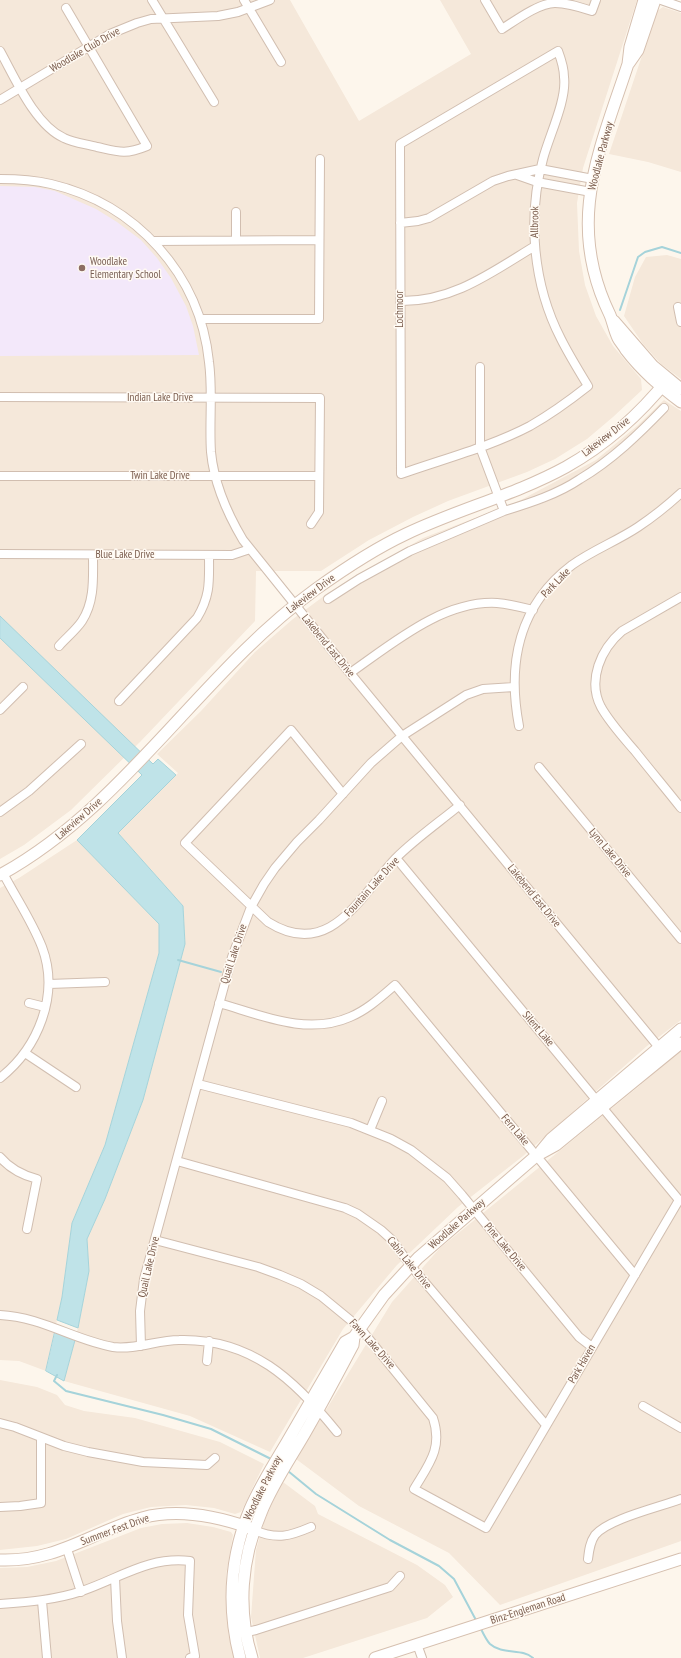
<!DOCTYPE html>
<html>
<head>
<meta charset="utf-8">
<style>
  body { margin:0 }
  canvas { display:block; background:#fdf6ec }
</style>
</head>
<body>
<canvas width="681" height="1658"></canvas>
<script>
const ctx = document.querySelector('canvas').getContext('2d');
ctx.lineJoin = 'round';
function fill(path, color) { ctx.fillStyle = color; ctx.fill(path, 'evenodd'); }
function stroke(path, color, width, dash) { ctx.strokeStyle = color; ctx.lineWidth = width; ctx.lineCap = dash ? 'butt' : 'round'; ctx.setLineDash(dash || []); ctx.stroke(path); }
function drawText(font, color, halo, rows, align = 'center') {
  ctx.font = font + ' "PT Sans Narrow",sans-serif'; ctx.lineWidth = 3; ctx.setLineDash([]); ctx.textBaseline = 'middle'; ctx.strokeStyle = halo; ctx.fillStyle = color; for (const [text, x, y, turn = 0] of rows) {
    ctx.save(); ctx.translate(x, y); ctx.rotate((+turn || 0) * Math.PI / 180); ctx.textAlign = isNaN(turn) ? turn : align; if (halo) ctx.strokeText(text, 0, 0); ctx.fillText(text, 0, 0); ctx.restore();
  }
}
fill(new Path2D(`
  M 0,0 L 290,0 L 359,121 L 471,54 L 440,0 L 637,0 L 583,168 L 577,203 L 579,251 L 585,285 L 596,316 L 613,346 L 641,379 L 642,390 L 613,417 L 587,439 L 555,459 L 527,472 L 448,501 L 413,517 L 369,540 L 321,571 L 256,571 L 255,621 L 140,742 L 71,810 L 24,845 L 0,859 Z
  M 663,7 L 681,13 L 681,172 L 648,162 L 609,154 L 657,11 Z
  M 667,255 L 681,259 L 681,379 L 661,364 L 643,344 L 624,316 L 635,277 L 646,257 Z
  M 664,400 L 681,411 L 681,1020 L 647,1046 L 523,1156 L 458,1207 L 397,1265 L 343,1329 L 270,1452 L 190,1416 L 64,1381 L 78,1328 L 89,1271 L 87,1239 L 105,1199 L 143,1100 L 185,944 L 183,906 L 118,833 L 178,773 L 157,754 L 201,711 L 255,652 L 293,619 L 328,593 L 423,538 L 519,501 L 596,460 L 637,426 Z
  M 77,840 L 159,924 L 159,953 L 105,1145 L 72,1223 L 62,1297 L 46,1371 L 19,1361 L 0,1360 L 0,888 L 19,878 Z
  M 681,1050 L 681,1541 L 500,1605 L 449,1553 L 359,1506 L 296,1459 L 392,1302 L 440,1248 L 638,1087 Z
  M 0,1380 L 37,1387 L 57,1395 L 65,1405 L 84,1411 L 135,1418 L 220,1442 L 264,1464 L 241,1512 L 235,1514 L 214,1508 L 186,1505 L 151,1507 L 123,1514 L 66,1539 L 37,1546 L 0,1550 Z
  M 283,1482 L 315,1506 L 318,1514 L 417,1565 L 445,1585 L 453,1597 L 427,1618 L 303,1658 L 260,1658 L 251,1617 L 256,1550 L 264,1522 L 273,1502 Z
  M 187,1523 L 213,1527 L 231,1532 L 233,1535 L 226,1575 L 226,1610 L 229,1637 L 235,1658 L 0,1658 L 0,1568 L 27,1567 L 56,1561 L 141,1528 L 162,1524 Z`), '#f5e8da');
fill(new Path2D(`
  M 0,186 L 35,187 L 55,191 L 96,209 L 117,222 L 141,240 L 157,258 L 171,278 L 186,306 L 193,326 L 199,355 L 0,356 Z`), '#f3e8fa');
const water = new Path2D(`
  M 0,616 L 153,764 L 158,759 L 176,775 L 118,833 L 183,906 L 185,944 L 143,1100 L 105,1199 L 87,1239 L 89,1271 L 78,1328 L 57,1320 L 62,1297 L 72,1223 L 105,1145 L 159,953 L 159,924 L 77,840 L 142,775 L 0,638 Z
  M 55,1332 L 75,1340 L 64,1381 L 46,1371 Z`);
fill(water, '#bfe3e8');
stroke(water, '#a5d3da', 1);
stroke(new Path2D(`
  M 620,310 L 638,257 L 645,252 L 662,247 L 681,253
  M 178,960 L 221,972
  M 57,1375 L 54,1381 L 66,1391 L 163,1415 L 211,1429 L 273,1460
  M 288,1471 L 316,1494 L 390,1540 L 439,1566 L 454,1579 L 477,1622
  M 480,1627 C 483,1633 486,1640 490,1644 C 502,1655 523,1648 533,1658`), '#a5d3da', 2);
const street = new Path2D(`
  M 152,0 L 214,102
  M 244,0 L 281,62
  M 485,0 L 502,29 C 516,20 539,3 555,3 C 568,3 580,7 592,11 L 596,0
  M 661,0 L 681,7
  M 0,51 C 15,78 35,125 64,138 C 74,143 86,144 97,147 C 119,152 125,155 147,146 L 66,8
  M 558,51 C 561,59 564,68 564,77 C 567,100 549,136 543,159 C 527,218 533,285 561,339 C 569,355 579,371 588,386 C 569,401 551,414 530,426 C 490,447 443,459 401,474 L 400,144 Z
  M 0,100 L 110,34 L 137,23 L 151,19 L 218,16 L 238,12 L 270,0
  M 517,175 L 537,182 L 591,192
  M 0,179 C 17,179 34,180 51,184 C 136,204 200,274 209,362 C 213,392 209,422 211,452 C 214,484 227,513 243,540 L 350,673 L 662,1051
  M 400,223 L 418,221 L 429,218 L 493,181 L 508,176 L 540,169 L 593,179
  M 236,240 L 236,212
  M 153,241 L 319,240
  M 400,301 C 453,302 492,272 535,246
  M 678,307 L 681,322
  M 200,319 L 319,319 L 320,159
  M 480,367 L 480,447 L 504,511 C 530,503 558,494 580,479 C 612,460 639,434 664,408
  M 0,397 L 320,398 L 319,512 L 311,524
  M 0,476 L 319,476
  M 0,554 L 232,555 L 250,549
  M 681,597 L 622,631 C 601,649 587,680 601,707 C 610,723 623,737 635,751 C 650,770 666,789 681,808
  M 328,599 L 359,579 L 410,551 L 504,511
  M 59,646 C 66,638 76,630 82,621 C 95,601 93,577 93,555
  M 350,673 C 392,644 443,600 497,603 C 509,604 521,607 533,610
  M 119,701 L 197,618 C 211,595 209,580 209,555
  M 0,710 L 23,687
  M 519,726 C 507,663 519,605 572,565 C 593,550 617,541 638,527 C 653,517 668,505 681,493
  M 539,767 L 681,939
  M 343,794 L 291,730 L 185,843 L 268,922 C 330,961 360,896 396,858 C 415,839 438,823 460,805
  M 0,812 L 29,791 L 81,744
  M 49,984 L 105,982
  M 29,1003 L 45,1007
  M 219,1003 C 261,1015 307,1036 350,1017 C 367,1010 381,997 395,985 L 635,1275
  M 25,1053 L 76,1087
  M 0,1078 C 38,1048 60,995 42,947 C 32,921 16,898 3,873
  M 198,1084 L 351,1123 L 391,1139 L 411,1150 L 447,1178 L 462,1195 L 579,1337 L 592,1347
  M 370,1130 L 382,1101
  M 0,1157 C 10,1169 22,1175 37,1179 L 27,1229
  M 177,1161 L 345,1208 L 358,1214 L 381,1230 L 392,1240 L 411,1266 L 546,1425
  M 155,1240 L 258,1267 L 280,1275 L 301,1284 L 321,1296 L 360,1328 L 433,1418 C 443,1448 429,1464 414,1489 L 486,1528 L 679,1200 L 396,858
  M 0,1315 C 42,1317 74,1340 113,1347 C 136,1350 157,1340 179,1340 C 251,1338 295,1380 337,1432
  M 141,1346 L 140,1311 L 144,1279 L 232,957 L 251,907 L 264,884 L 275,868 L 297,842 L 319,820 L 371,763 L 402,736 L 466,695 L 483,689 L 514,687
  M 207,1361 L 209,1341
  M 643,1406 L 681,1428
  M 0,1423 L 15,1427 L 64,1446 L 88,1452 L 143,1462 L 207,1465 L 215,1458
  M 0,1507 L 20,1506 L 41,1503 L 41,1438
  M 254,1530 C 277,1540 290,1536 311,1527
  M 67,1549 L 81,1592
  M 588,1559 C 589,1550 590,1542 595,1535 C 608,1519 660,1507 681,1499
  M 115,1578 L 117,1621 L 122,1658
  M 42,1601 L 47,1658
  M 0,1604 C 28,1602 55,1600 82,1591 C 120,1578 149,1556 190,1561 L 188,1615 L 195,1656 L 190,1658
  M 242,1633 L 256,1630 L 390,1587 L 400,1576
  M 417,1644 L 422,1658`);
const secondary = new Path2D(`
  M 644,0 L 630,47 L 628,64 C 599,152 565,223 610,315 C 613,322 614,330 618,338 C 620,342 624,346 626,350 C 642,371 660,386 681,402
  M 629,63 L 638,50 L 655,0
  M 614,321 L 653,366 L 681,389
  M 0,875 C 126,806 200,673 316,589 C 344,569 374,549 406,534 C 458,509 515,495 566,467 C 605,445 640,414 668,379
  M 541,1151 L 551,1139 L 681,1029
  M 0,1560 C 57,1562 91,1532 142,1518 C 178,1508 216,1516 250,1528
  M 240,1658 C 227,1608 230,1557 250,1509 C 260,1486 274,1464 287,1442 C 306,1409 326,1375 345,1342 L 354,1337 L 384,1295 L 418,1258 L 536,1156 L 556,1145 L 681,1043
  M 252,1658 C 237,1610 241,1559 261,1513 C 272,1485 290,1459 305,1433 C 322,1404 337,1375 353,1345 L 354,1337
  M 375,1658 L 681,1559`);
stroke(street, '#d1beb0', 10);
stroke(secondary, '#d6c0b0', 13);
stroke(street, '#fff', 8);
stroke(secondary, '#fff', 11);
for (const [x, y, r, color] of [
  [82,268,4,"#8d6e63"]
]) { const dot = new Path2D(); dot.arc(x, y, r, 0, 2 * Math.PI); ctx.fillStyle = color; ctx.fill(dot); stroke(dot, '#fffaf3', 1.5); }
drawText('11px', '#7a5c4d', '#fffaf3', [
  ["Woodlake Club Drive",85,50,-30],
  ["Woodlake Parkway",601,156,-75],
  ["Allbrook",535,222,-89],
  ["Lochmoor",400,309,-90],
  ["Indian Lake Drive",160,398],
  ["Lakeview Drive",606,437,-38],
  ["Twin Lake Drive",160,476],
  ["Blue Lake Drive",125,555],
  ["Park Lake",556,583,-46],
  ["Lakeview Drive",311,594,-37],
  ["Lakebend East Drive",328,646,51],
  ["Lakeview Drive",79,819,-41],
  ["Lynn Lake Drive",610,853,50],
  ["Fountain Lake Drive",372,887,-48],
  ["Lakebend East Drive",534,896,51],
  ["Quail Lake Drive",234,954,-72],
  ["Silent Lake",538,1029,50],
  ["Fern Lake",515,1130,50],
  ["Woodlake Parkway",457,1224,-41],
  ["Pine Lake Drive",505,1247,50],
  ["Cabin Lake Drive",409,1263,51],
  ["Quail Lake Drive",149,1267,-77],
  ["Fawn Lake Drive",372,1344,48],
  ["Park Haven",582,1364,-60],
  ["Woodlake Parkway",263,1488,-63],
  ["Summer Fest Drive",115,1530,-20],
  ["Binz-Engleman Road",528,1609,-18]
]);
drawText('11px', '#785e54', '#fffaf3', [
  ["Woodlake",90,262],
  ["Elementary School",90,275]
], 'left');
</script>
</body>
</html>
